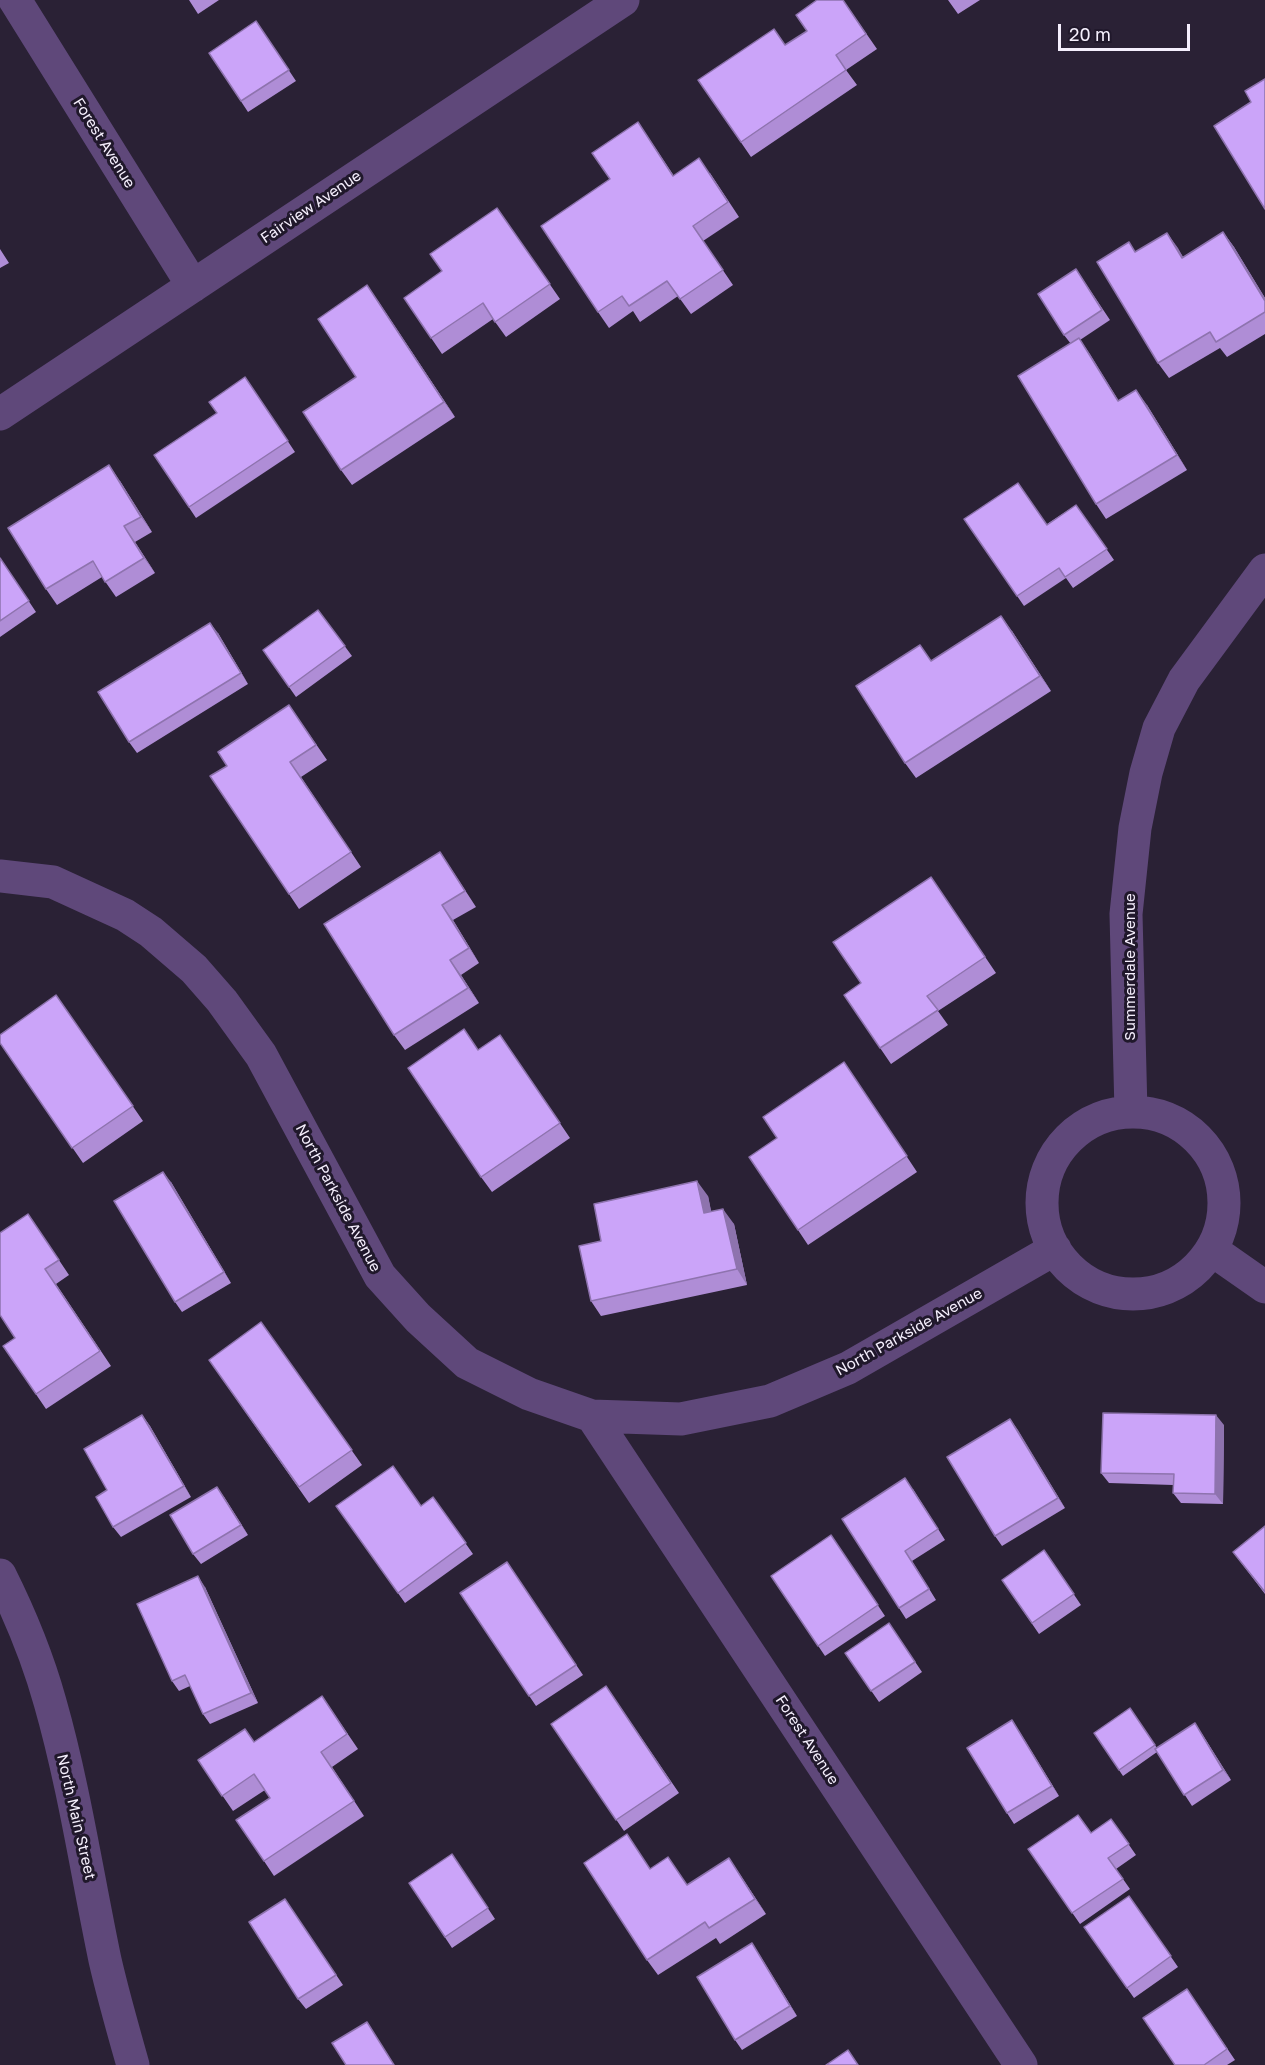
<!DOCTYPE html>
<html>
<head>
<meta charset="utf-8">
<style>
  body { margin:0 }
  #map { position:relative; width:1265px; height:2065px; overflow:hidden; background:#2a2135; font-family:"Golos Text",sans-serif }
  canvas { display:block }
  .scale { position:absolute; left:1058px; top:24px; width:132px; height:27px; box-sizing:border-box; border:3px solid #f5effd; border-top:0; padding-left:8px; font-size:18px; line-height:21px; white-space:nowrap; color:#f5effd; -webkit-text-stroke:4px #20182b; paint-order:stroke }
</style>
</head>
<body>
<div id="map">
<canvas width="1265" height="2065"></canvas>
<div class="scale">20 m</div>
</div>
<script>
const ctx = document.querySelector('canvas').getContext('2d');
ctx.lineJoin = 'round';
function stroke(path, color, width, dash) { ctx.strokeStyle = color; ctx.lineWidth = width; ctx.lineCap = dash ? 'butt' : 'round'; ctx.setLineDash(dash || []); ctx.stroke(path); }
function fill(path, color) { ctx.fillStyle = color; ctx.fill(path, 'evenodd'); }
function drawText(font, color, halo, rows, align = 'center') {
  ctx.font = font + ' "Golos Text",sans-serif'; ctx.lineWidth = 6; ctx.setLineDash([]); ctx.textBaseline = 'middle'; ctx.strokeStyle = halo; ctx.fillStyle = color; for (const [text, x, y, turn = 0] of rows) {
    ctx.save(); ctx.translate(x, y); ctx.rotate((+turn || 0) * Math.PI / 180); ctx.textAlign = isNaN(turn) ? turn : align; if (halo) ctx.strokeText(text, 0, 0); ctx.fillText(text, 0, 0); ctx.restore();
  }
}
stroke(new Path2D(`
  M 15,0 L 193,286
  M 0,414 L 623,0
  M 0,876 L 53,882 L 125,915 L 151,932 L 194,969 L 222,1001 L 261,1055 L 380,1276 L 418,1318 L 467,1363 L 529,1394 L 592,1416 L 681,1419 L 770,1401 L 848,1368 L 1055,1249
  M 1131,1112 L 1126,914 L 1135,828 L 1146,773 L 1159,728 L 1184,680 L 1265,570
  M1042 1203a91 91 0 1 1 182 0a91 91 0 1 1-182 0Z
  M 1212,1250 L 1265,1287
  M 592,1416 L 1021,2065`), '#5f487a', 33);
stroke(new Path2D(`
  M 0,1575 C 20,1615 38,1659 50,1702 C 74,1786 87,1874 105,1960 C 113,1995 123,2030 133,2065`), '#5f487a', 33);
fill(new Path2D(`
  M 189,0 L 219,0 L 198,14 Z
  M 843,0 L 877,49 L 846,70 L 857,85 L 751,157 L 698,80 L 785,45 L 807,31 Z
  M 948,0 L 980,0 L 958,14 Z
  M 256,21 L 296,81 L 248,112 L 209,53 Z
  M 638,122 L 674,176 L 710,173 L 739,217 L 703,241 L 733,285 L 691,314 L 678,296 L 640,322 L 633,311 L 609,328 L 598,312 L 610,179 Z
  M 497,208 L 560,299 L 506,337 L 493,319 L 442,354 L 404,298 L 442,271 Z
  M 1223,232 L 1234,247 L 1265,298 L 1265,334 L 1227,357 L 1220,348 L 1169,378 L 1158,363 L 1136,252 L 1167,233 L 1183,257 Z
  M 0,249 L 9,263 L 0,268 Z
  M 1076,269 L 1110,320 L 1080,340 L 1118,400 L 1147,405 L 1187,470 L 1106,519 L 1096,504 L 1071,344 L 1064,335 Z
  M 378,301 L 455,417 L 352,485 L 341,470 L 356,377 Z
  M 245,377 L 295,452 L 196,518 L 154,455 L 217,413 Z
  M 120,481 L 152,532 L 135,542 L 155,573 L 116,597 L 102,577 L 57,605 L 46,589 Z
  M 1076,505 L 1114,560 L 1073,588 L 1066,578 L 1024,606 L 964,519 L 1047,524 Z
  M 0,558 L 36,612 L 0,637 Z
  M 318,610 L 352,656 L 296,697 L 263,650 Z
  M 1012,631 L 1051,691 L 916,778 L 905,763 L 932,661 Z
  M 218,633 L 248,684 L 137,753 L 129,742 Z
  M 289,705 L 327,760 L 301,777 L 361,867 L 299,909 L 289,894 L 227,766 Z
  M 450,867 L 476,907 L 453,920 L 479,963 L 461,975 L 479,1003 L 405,1050 L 394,1035 Z
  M 931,877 L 996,973 L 938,1011 L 948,1025 L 891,1064 L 844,995 L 861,983 Z
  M 56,995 L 143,1121 L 83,1163 L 0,1043 Z
  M 500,1035 L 570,1138 L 492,1192 L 481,1177 L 478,1050 Z
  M 844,1062 L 917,1172 L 808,1245 L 798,1230 L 777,1138 Z
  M 171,1182 L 231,1283 L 182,1312 L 175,1302 Z
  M 708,1196 L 711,1212 L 734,1224 L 747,1285 L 601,1316 L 591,1301 L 601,1241 Z
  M 28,1214 L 69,1275 L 56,1284 L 111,1366 L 46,1409 L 3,1346 L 15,1338 Z
  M 261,1322 L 362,1465 L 309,1503 L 209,1360 Z
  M 142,1415 L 150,1426 L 191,1497 L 121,1537 L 113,1527 L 107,1490 Z
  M 1010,1419 L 1065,1508 L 1002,1546 L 995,1536 Z
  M 1224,1425 L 1223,1504 L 1181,1503 L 1173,1493 L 1173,1485 L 1109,1483 L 1101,1473 Z
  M 913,1489 L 945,1540 L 912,1561 L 936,1600 L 906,1619 L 842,1519 Z
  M 224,1497 L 248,1535 L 201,1564 L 193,1554 Z
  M 433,1497 L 473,1554 L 405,1603 L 336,1506 L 421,1506 Z
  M 1265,1526 L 1265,1594 L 1233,1552 Z
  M 831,1535 L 885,1616 L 825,1656 L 771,1576 Z
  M 1044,1550 L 1081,1605 L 1039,1634 L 1002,1580 Z
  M 507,1562 L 583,1675 L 536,1706 L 460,1593 Z
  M 205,1587 L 258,1703 L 210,1724 L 203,1714 L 190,1686 L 179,1691 L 172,1681 Z
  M 889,1623 L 922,1672 L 879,1702 L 845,1653 Z
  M 606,1686 L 679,1793 L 624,1831 L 551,1724 Z
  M 322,1696 L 358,1749 L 332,1767 L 364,1816 L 274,1876 L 264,1861 L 270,1798 L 265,1790 L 233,1811 L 198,1760 L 245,1729 L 254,1742 Z
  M 1130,1708 L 1157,1748 L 1202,1734 L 1231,1780 L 1192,1806 L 1157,1752 L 1123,1776 L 1094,1733 Z
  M 1019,1731 L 1059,1796 L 1014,1824 L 1007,1813 Z
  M 1111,1819 L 1136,1855 L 1116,1869 L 1130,1889 L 1080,1924 L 1028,1849 L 1091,1833 Z
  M 627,1834 L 650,1869 L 687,1885 L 729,1858 L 766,1914 L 720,1944 L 716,1938 L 658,1975 L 647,1960 Z
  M 452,1854 L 495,1919 L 452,1948 L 409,1883 Z
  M 1129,1896 L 1178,1967 L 1134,1998 L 1084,1927 Z
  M 285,1899 L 343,1985 L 306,2009 L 298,1999 Z
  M 759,1954 L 797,2016 L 742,2050 L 735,2040 Z
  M 1187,1989 L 1235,2060 L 1227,2065 L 1175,2065 Z`), '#af8dd6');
fill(new Path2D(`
  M 1223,232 L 1234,247 L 1265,298 L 1265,301 Z
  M 1167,233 L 1178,248 L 1192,273 L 1182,258 Z
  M 367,285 L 378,301 L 455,417 L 444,402 Z
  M 1079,338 L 1090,354 L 1128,416 L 1118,401 Z
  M 1136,390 L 1147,405 L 1187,470 L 1177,455 Z
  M 109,465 L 120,481 L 152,532 L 141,517 Z
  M 124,526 L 135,542 L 155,573 L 144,558 Z
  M 1001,616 L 1012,631 L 1051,691 L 1040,676 Z
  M 210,623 L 218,633 L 248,684 L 241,673 Z
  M 442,905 L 453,920 L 479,963 L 469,948 Z
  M 450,960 L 461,975 L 479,1003 L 468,988 Z
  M 163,1172 L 171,1182 L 231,1283 L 224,1272 Z
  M 697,1181 L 708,1196 L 715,1229 L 704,1213 Z
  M 723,1209 L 734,1224 L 747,1285 L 737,1269 Z
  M 142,1415 L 150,1426 L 191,1497 L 184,1486 Z
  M 1216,1415 L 1224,1425 L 1223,1504 L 1215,1494 Z
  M 1010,1419 L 1018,1430 L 1065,1508 L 1058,1498 Z
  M 217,1487 L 224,1497 L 248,1535 L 241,1525 Z
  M 198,1576 L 205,1587 L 258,1703 L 251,1693 Z
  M 1012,1720 L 1019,1731 L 1059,1796 L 1052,1786 Z
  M 1195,1723 L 1202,1734 L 1231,1780 L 1223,1770 Z
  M 729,1858 L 739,1873 L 766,1914 L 755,1899 Z
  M 752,1943 L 759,1954 L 797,2016 L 790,2006 Z`), '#8e73ae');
const building = new Path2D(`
  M 817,0 L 843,0 L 866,34 L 836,55 L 846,70 L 741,142 L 698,80 L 774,29 L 785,45 L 807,31 L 796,15 Z
  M 256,21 L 289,70 L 241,101 L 209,53 Z
  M 1265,79 L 1265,209 L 1214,126 L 1251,102 L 1245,91 Z
  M 638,122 L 673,176 L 699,158 L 728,202 L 693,226 L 723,270 L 680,299 L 667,281 L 629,306 L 622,296 L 598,312 L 541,226 L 610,179 L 592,153 Z
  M 497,208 L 550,284 L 495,322 L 483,303 L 431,338 L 404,298 L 442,271 L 430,254 Z
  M 1223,232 L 1265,301 L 1265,312 L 1216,342 L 1210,332 L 1158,363 L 1097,262 L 1129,242 L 1135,252 L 1167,233 L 1182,258 Z
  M 1076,269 L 1102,310 L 1064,335 L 1038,294 Z
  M 367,285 L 444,402 L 341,470 L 303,412 L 356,377 L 318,319 Z
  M 1079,338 L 1118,401 L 1136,390 L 1177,455 L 1096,504 L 1018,376 Z
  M 245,377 L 288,441 L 189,507 L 154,455 L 217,413 L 209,402 Z
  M 109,465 L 141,517 L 124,526 L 144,558 L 105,582 L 93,561 L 46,589 L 8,528 Z
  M 1018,483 L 1047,525 L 1076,505 L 1107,549 L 1065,577 L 1059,568 L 1017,596 L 964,519 Z
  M 0,558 L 29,601 L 0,621 Z
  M 318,610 L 345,646 L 289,687 L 263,650 Z
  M 1001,616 L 1040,676 L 905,763 L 856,686 L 920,645 L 931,661 Z
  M 210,623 L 241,673 L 129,742 L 98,692 Z
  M 289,705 L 316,745 L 290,762 L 351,852 L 289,894 L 210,776 L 227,766 L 218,752 Z
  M 440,852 L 465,891 L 442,905 L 469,948 L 450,960 L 468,988 L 394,1035 L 324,924 Z
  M 931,877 L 985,957 L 927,996 L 938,1010 L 880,1048 L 844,995 L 861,983 L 833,942 Z
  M 56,995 L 133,1106 L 72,1148 L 0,1043 L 0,1035 Z
  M 464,1029 L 478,1050 L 500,1035 L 560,1123 L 481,1177 L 408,1068 Z
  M 844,1062 L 907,1156 L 798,1230 L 749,1157 L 777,1138 L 763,1117 Z
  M 163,1172 L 224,1272 L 175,1302 L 114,1201 Z
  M 697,1181 L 704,1213 L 723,1209 L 737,1269 L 591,1301 L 579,1246 L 601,1241 L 594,1204 Z
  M 28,1214 L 59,1260 L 45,1269 L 100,1351 L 36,1394 L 3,1346 L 15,1338 L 0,1315 L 0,1233 Z
  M 261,1322 L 352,1450 L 299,1487 L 209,1360 Z
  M 1103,1413 L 1216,1415 L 1215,1494 L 1173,1493 L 1174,1474 L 1101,1473 Z
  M 142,1415 L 184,1486 L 113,1527 L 96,1497 L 107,1490 L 84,1449 Z
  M 1010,1419 L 1058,1498 L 995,1536 L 947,1457 Z
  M 393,1466 L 421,1506 L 433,1497 L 466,1543 L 398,1593 L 336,1506 Z
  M 905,1478 L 938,1529 L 905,1551 L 929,1589 L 899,1608 L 842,1519 Z
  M 217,1487 L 241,1525 L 193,1554 L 170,1515 Z
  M 1265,1526 L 1265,1592 L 1233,1552 Z
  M 831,1535 L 878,1605 L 818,1646 L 771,1576 Z
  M 1044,1550 L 1074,1594 L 1032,1623 L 1002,1580 Z
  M 507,1562 L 576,1665 L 529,1696 L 460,1593 Z
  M 198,1576 L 251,1693 L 203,1714 L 185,1675 L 172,1681 L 137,1604 Z
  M 889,1623 L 915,1662 L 871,1691 L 845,1653 Z
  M 606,1686 L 671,1783 L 616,1820 L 551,1724 Z
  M 322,1696 L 347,1734 L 321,1752 L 354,1801 L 264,1861 L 236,1820 L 270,1798 L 254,1774 L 222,1796 L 198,1760 L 245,1729 L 254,1742 Z
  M 1130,1708 L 1155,1745 L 1119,1770 L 1094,1733 Z
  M 1012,1720 L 1052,1786 L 1007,1813 L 967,1748 Z
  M 1195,1723 L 1223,1770 L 1184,1795 L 1155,1749 Z
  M 1078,1815 L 1091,1833 L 1111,1819 L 1129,1844 L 1108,1858 L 1123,1879 L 1072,1913 L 1028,1849 Z
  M 627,1834 L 650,1869 L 668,1857 L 687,1885 L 729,1858 L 755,1899 L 709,1928 L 705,1922 L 647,1960 L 584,1863 Z
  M 452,1854 L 488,1908 L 445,1937 L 409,1883 Z
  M 1129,1896 L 1171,1956 L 1127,1988 L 1084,1927 Z
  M 285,1899 L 336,1975 L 298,1999 L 249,1922 Z
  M 752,1943 L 790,2006 L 735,2040 L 697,1977 Z
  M 1187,1989 L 1227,2049 L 1204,2065 L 1175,2065 L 1143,2018 Z
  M 367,2022 L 394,2065 L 346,2065 L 332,2043 Z
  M 848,2050 L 858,2065 L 826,2065 Z`);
fill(building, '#cba4f9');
stroke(building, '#8e73ae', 1.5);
drawText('15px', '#f5effd', '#20182b', [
  ["Forest Avenue",104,143,58],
  ["Fairview Avenue",311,207,-34],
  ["Summerdale Avenue",1130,967,-90],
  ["North Parkside Avenue",338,1198,62],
  ["North Parkside Avenue",909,1332,-29],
  ["Forest Avenue",807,1740,57],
  ["North Main Street",76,1817,77]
]);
</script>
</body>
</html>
